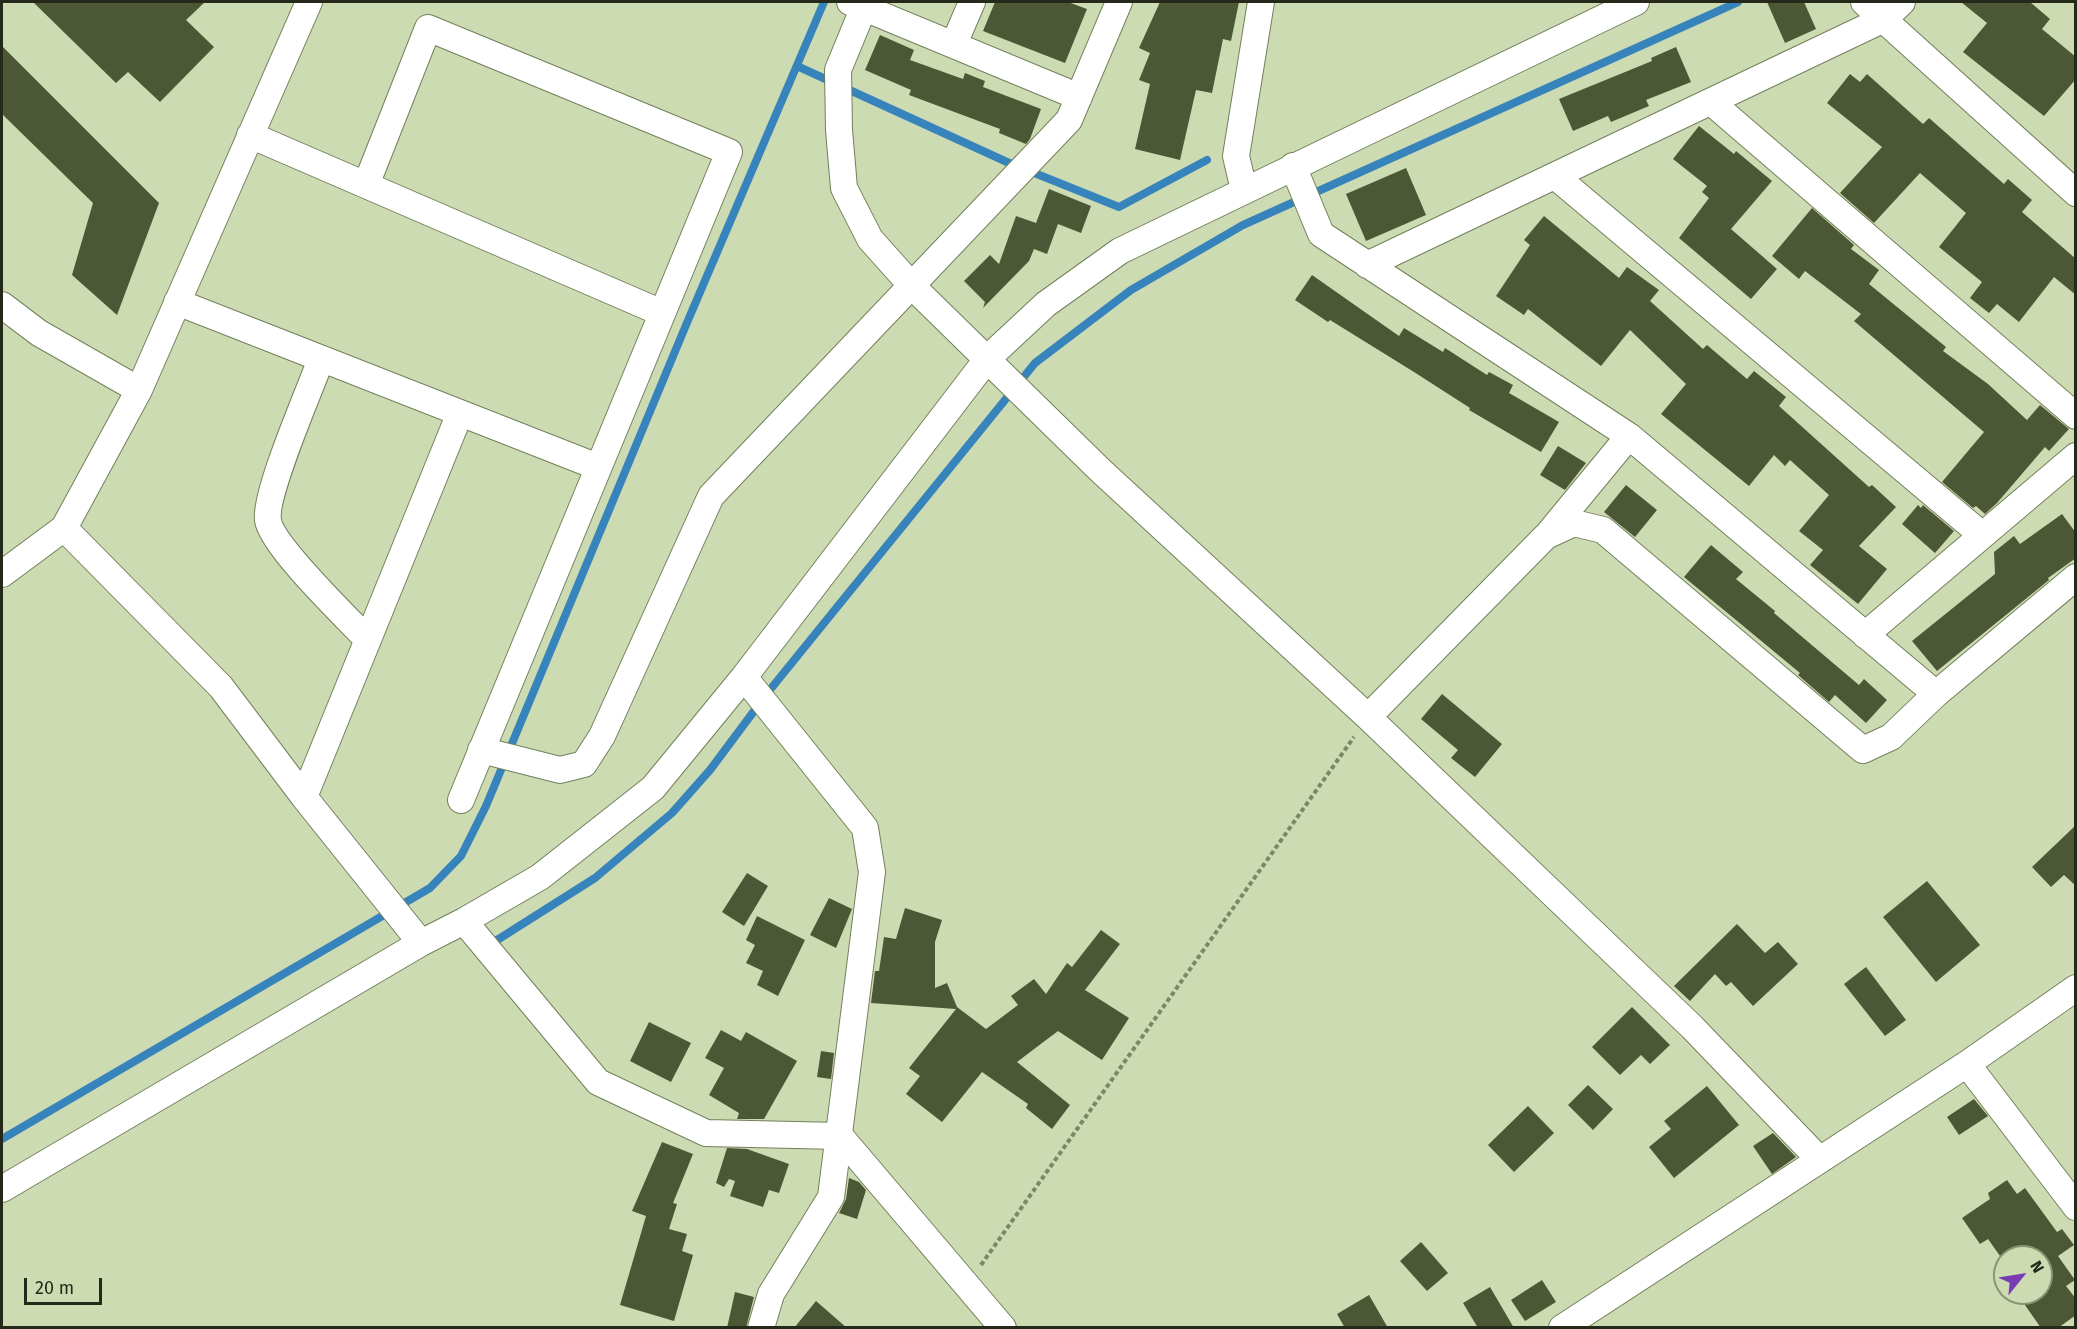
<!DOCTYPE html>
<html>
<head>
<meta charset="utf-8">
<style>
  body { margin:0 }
  #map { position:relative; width:2077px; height:1329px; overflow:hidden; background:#ccdbb2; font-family:"Fira Sans",sans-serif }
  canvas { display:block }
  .frame { position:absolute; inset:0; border:3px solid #24291a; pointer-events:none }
  .north { position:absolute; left:1993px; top:1245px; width:60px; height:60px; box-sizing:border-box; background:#ccdbb2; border:2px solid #899475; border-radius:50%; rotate:60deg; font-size:16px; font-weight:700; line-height:24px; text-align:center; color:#24291a }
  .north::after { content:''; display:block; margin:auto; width:21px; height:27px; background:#773cb1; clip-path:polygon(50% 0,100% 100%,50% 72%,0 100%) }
  .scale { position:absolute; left:24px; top:1278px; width:78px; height:27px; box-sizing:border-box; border:3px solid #24291a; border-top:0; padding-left:8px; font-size:18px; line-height:21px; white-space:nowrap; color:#24291a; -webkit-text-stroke:4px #ccdbb2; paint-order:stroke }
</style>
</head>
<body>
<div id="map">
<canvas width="2077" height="1329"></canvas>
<div class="frame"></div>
<div class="north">N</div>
<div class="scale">20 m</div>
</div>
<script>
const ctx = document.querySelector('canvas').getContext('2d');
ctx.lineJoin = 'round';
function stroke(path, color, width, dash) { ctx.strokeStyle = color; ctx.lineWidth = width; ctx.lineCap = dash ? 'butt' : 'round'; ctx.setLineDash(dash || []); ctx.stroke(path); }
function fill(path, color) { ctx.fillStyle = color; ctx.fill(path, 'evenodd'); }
stroke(new Path2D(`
  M 797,66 L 1007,162 L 1119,207 L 1207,160
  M 494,942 L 595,878 L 672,813 L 710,770 L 769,691 L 1035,363 L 1131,290 L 1243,225 L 1738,2
  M 2,1139 L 430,888 L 461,856 L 486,806 L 686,325 L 824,2`), '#3784bc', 8);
fill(new Path2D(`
  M 33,2 L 205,2 L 186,20 L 214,47 L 160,102 L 128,72 L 116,83 Z
  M 995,2 L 1068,2 L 1087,9 L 1065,63 L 983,31 Z
  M 1160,2 L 1239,2 L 1231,41 L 1223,39 L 1212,93 L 1196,90 L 1180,160 L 1135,149 L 1150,84 L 1139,80 L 1150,53 L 1139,48 Z
  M 1767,2 L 1804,2 L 1816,29 L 1785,43 Z
  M 1961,2 L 2030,2 L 2050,19 L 2042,29 L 2076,57 L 2076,79 L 2044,116 L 1963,52 L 1987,23 Z
  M 880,35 L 914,50 L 910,60 L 963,79 L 965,73 L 985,81 L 983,87 L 1041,109 L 1030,139 L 1026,144 L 999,133 L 1000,129 L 909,95 L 911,90 L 865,70 Z
  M 2,46 L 159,203 L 117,315 L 72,275 L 93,203 L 2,114 Z
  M 1676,47 L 1691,82 L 1646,100 L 1649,106 L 1611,122 L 1608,116 L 1573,131 L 1559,99 L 1652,61 L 1651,58 Z
  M 1850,74 L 1860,82 L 1867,74 L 1923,124 L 1929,118 L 2004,184 L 2008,179 L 2032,200 L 2022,212 L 2076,259 L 2076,295 L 2054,277 L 2019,322 L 1997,304 L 1989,313 L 1970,298 L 1982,282 L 1939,247 L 1966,213 L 1920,173 L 1874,223 L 1840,193 L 1882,147 L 1827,103 Z
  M 1699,126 L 1734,154 L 1736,151 L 1772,181 L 1731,229 L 1777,269 L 1751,299 L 1679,238 L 1709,198 L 1702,192 L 1707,186 L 1673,159 Z
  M 1406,168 L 1426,215 L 1366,241 L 1346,194 Z
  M 1049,189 L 1091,206 L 1081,233 L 1058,224 L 1047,254 L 1034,249 L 1029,261 L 983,308 L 985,302 L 964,281 L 990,255 L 999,264 L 1016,216 L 1036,223 Z
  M 1812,208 L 1854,245 L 1851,249 L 1879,270 L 1869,284 L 1946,347 L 1943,351 L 1988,384 L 2027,420 L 2040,405 L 2069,429 L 2049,451 L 2045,447 L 1997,503 L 1985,514 L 1976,506 L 1973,508 L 1942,482 L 1984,432 L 1854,321 L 1861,314 L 1805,271 L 1799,279 L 1772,256 Z
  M 1544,216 L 1619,278 L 1627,267 L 1659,290 L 1650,301 L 1703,349 L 1707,345 L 1747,379 L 1754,371 L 1786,397 L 1779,406 L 1869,487 L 1872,485 L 1896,507 L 1859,546 L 1887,569 L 1858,604 L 1810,565 L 1823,550 L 1799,531 L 1829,495 L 1790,460 L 1785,466 L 1774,455 L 1749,486 L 1661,414 L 1686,384 L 1630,330 L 1601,366 L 1528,309 L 1524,315 L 1496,296 L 1530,245 L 1524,240 Z
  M 1312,275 L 1399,336 L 1404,328 L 1443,352 L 1445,348 L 1487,375 L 1489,372 L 1513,385 L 1509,393 L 1559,422 L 1541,452 L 1469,410 L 1470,408 L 1414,372 L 1330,320 L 1328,322 L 1295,300 Z
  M 1558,446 L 1586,463 L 1565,490 L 1540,475 Z
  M 1626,485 L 1657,510 L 1635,537 L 1604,512 Z
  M 1918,505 L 1921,508 L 1923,505 L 1954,531 L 1935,553 L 1902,524 Z
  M 2062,514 L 2076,533 L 2076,558 L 2048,578 L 2049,580 L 1937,671 L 1912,641 L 1995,574 L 1994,552 L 2014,536 L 2020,544 Z
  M 1711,545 L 1743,572 L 1736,579 L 1775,611 L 1774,613 L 1859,685 L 1864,679 L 1887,700 L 1866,723 L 1835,695 L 1829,702 L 1798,675 L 1800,673 L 1684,577 Z
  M 1442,694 L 1502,744 L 1475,777 L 1451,758 L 1458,750 L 1421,719 Z
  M 2076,825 L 2076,886 L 2064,875 L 2051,887 L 2032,867 Z
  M 747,873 L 768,886 L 744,926 L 722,912 Z
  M 1927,881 L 1980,945 L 1936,982 L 1883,917 Z
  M 829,898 L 852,909 L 836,948 L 810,935 Z
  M 905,908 L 942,920 L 935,942 L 935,988 L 947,983 L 957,1007 L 986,1029 L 1018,1005 L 1011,996 L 1034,979 L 1046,994 L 1067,963 L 1072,967 L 1101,930 L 1120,944 L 1085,990 L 1129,1018 L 1102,1060 L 1058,1031 L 1017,1062 L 1070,1105 L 1052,1129 L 1026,1108 L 1028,1104 L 982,1072 L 942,1122 L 906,1094 L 920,1076 L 909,1068 L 956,1009 L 871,1003 L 875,971 L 879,971 L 884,937 L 896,939 Z
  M 757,916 L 805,940 L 778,996 L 757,985 L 763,971 L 746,963 L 755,945 L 746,940 Z
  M 1737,924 L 1765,953 L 1778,942 L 1798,964 L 1753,1006 L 1731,982 L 1726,986 L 1715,974 L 1690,1001 L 1674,986 Z
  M 1866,967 L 1906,1020 L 1885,1036 L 1844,984 Z
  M 1632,1007 L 1670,1045 L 1650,1064 L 1641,1055 L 1620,1075 L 1592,1047 Z
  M 649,1022 L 691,1043 L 671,1082 L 630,1061 Z
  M 721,1030 L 741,1041 L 746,1032 L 797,1061 L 764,1119 L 737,1119 L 739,1113 L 709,1095 L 724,1068 L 705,1058 Z
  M 821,1051 L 834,1053 L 831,1079 L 817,1077 Z
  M 1588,1085 L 1613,1109 L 1593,1130 L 1568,1105 Z
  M 1707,1086 L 1739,1125 L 1674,1178 L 1649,1147 L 1671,1129 L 1664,1121 Z
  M 1974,1099 L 1988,1116 L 1959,1135 L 1947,1117 Z
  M 1528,1106 L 1554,1133 L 1514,1172 L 1488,1145 Z
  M 1773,1133 L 1796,1157 L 1772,1174 L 1753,1146 Z
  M 662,1142 L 693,1154 L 673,1203 L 677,1204 L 669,1229 L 687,1234 L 682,1251 L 693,1255 L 674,1321 L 620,1305 L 646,1216 L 632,1211 Z
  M 727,1148 L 747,1149 L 789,1164 L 779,1193 L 769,1190 L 763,1207 L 730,1196 L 735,1181 L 729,1179 L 724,1187 L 716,1183 Z
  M 849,1178 L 859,1182 L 866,1190 L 857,1219 L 839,1213 L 846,1199 Z
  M 2007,1180 L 2017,1194 L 2025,1188 L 2057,1232 L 2062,1229 L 2074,1245 L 2058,1256 L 2075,1280 L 2066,1286 L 2076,1299 L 2076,1315 L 2058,1328 L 2041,1328 L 2018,1295 L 2041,1293 L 2041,1257 L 2005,1257 L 2005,1263 L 1988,1239 L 1980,1244 L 1962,1218 L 1990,1199 L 1988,1193 Z
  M 1421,1242 L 1448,1273 L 1427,1291 L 1400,1261 Z
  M 1542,1280 L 1556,1302 L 1525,1321 L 1511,1300 Z
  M 1490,1287 L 1514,1328 L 1478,1328 L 1463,1303 Z
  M 735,1292 L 754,1297 L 746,1328 L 727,1328 Z
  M 1369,1295 L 1388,1328 L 1345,1328 L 1337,1314 Z
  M 816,1301 L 847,1328 L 794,1328 Z`), '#4c5835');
const minor = new Path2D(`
  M 850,2 L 1079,97
  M 866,2 L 838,70 L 839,130 L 844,188 L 870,239 L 912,286 L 1100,470 L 1368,717 L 1692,1027 L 1819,1159
  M 1864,2 L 2076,193
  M 954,44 L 972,2
  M 1711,102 L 2076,416
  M 250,135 L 662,313
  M 1293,166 L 1321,234 L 1629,436 L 1936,694
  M 1555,176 L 1982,535
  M 366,185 L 428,28 L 729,152 L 461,800
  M 1244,190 L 1236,156 L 1261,2
  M 1367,265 L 1884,19 L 1902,2
  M 177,302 L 598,467
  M 2,305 L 39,333 L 139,390
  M 321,359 C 310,390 264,494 268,520 C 271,545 348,619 368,640
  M 64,528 L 221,687 L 304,797 L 421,943
  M 1549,533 L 1629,436
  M 2,574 L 64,528 L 139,390 L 309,2
  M 1865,635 L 2076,456
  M 744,677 L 865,828 L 872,872 L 831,1197 L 771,1294 L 761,1328
  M 1368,717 L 1546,536 L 1574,523 L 1603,530 L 1863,750 L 1891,737 L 1936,694 L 2076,577
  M 481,750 L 560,770 L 584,764 L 602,736 L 711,496 L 1069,120 L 1119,2
  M 304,797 L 460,413
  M 464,921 L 598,1082 L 706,1133 L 840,1136 L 1003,1328
  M 1967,1064 L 2076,1207
  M 2,1189 L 421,943 L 464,921 L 540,877 L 653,788 L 744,677 L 988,358 L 1046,304 L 1120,251 L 1636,2
  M 1562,1328 L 1967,1064 L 2076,988`);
stroke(minor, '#73805b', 28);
stroke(new Path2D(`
  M 981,1265 L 1354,737`), '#7c8669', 4, [4.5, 3]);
stroke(minor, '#fff', 26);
</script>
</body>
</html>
